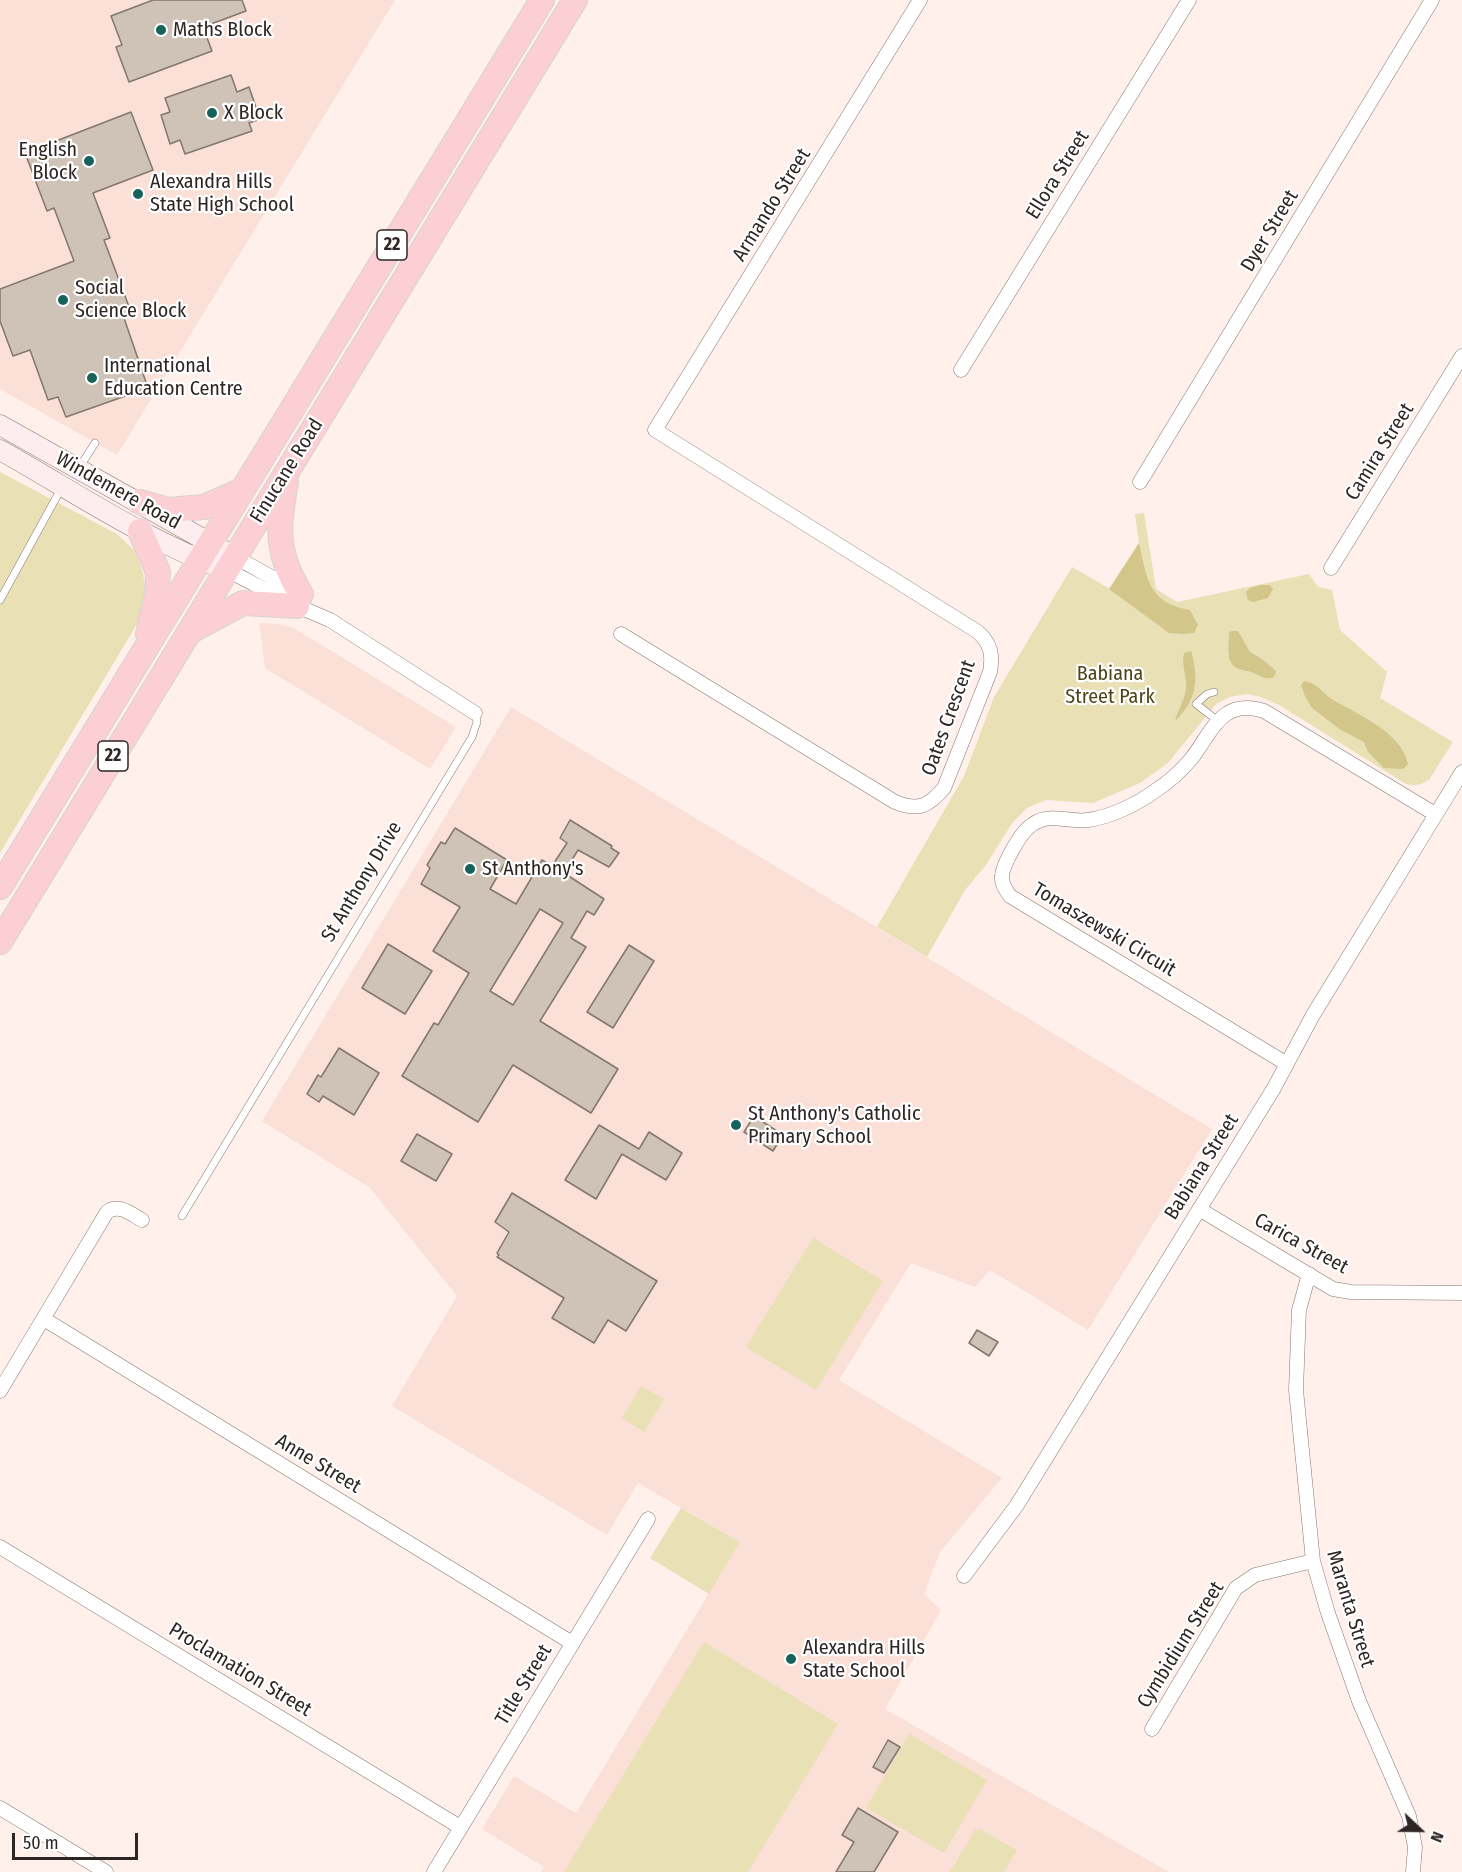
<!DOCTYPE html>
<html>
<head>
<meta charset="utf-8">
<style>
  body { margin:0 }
  #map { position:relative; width:1462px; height:1872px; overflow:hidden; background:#fff0eb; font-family:"Fira Sans Condensed",sans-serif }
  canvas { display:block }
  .north { position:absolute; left:1390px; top:1800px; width:60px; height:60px; -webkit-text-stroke:4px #fff; paint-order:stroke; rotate:112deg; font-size:16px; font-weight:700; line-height:24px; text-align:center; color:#2d2624 }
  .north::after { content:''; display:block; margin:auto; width:21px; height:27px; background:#2d2624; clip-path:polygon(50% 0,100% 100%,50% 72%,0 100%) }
  .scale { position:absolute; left:12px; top:1833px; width:126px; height:27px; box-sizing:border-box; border:3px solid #2d2624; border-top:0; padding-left:8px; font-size:18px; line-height:21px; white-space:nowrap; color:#2d2624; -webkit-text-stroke:4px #fff; paint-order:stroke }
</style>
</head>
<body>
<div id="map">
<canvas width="1462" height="1872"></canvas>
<div class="north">N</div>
<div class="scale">50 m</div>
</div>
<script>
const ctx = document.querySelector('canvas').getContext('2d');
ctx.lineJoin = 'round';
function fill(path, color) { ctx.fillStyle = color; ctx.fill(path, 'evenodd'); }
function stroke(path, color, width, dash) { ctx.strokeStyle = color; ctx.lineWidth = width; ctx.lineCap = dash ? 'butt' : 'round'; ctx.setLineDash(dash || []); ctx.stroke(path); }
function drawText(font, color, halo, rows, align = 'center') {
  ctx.font = font + ' "Fira Sans Condensed",sans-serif'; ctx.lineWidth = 4.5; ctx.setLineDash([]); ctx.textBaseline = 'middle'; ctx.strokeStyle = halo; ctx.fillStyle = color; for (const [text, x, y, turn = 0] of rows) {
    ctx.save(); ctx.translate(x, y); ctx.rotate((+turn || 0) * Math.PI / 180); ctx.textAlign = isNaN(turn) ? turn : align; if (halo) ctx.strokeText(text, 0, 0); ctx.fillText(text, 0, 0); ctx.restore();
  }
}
fill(new Path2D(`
  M 0,0 L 395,0 L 117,455 L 0,389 Z
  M 259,623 L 276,624 L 292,627 L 456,727 L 430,769 L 265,668 Z
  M 511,707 L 1212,1129 L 1088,1330 L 990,1270 L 975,1287 L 911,1263 L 839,1380 L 1002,1478 L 940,1552 L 924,1594 L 941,1610 L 885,1709 L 1169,1872 L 541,1872 L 544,1867 L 482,1829 L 514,1776 L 576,1813 L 740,1542 L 638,1483 L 607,1535 L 392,1406 L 457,1296 L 369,1187 L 262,1121 Z`), '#fbe0d7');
fill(new Path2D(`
  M 0,472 L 117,534 L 135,551 L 143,573 L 145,589 L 140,619 L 0,853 Z
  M 1144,513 L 1156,589 L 1177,602 L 1309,574 L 1318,587 L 1332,590 L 1340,630 L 1387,672 L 1380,698 L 1453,742 L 1429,780 C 1421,785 1415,786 1406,784 L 1279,705 L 1261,697 L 1247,694 L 1230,697 L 1216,704 L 1168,763 L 1140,783 L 1093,803 L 1046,800 L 1027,808 L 1013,822 L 986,865 L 965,890 L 927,957 L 877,927 L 964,776 L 994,697 L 1072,567 L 1110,589 L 1139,543 L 1135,514 Z
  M 813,1238 L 883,1281 L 816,1390 L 746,1347 Z
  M 641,1386 L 664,1399 L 644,1432 L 622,1418 Z
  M 681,1508 L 740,1542 L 709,1594 L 650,1558 Z
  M 704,1642 L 838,1724 L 748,1872 L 564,1872 Z
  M 909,1734 L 987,1780 L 944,1853 L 866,1808 Z
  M 980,1829 L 1017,1850 L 1004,1872 L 950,1872 L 975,1830 Z`), '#e9e0b5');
fill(new Path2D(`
  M 1139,543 C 1147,579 1148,603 1190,610 L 1198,625 L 1194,633 L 1184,634 L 1169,633 L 1109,589 Z
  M 1261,585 L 1270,585 L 1273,589 L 1268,598 L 1253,602 L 1248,600 L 1246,592 L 1250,588 Z
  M 1232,631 L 1238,631 L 1250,652 L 1262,659 L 1276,671 L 1274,677 C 1265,681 1260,675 1251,672 C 1247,670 1241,671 1237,668 C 1225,662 1229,643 1229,632 Z
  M 1191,651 C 1199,678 1197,701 1175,721 C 1178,709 1185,700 1186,688 C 1187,676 1181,665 1184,653 Z
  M 1304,681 C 1320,684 1322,694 1335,701 C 1359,715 1402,733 1408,764 L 1403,769 L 1384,768 L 1368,752 L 1364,742 L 1341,730 L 1312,708 L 1305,696 L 1301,685 Z`), '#d3c68b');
const building = new Path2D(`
  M 153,0 L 242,0 L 246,11 L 203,27 L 212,51 L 129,82 L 116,47 L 122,45 L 111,16 Z
  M 231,75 L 237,92 L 249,87 L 260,119 L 249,123 L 252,131 L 185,154 L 180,140 L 170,144 L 161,115 L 170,112 L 165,98 Z
  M 131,112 L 153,170 L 93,193 L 110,238 L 104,240 L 131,312 L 123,315 L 148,388 L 66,417 L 58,397 L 48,400 L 30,350 L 13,356 L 0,321 L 0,289 L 74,261 L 54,208 L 47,211 L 25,153 Z
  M 570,820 L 612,846 L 611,848 L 619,853 L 609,867 L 578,850 L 564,873 L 604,899 L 594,915 L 587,911 L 571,938 L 586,947 L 540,1021 L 618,1069 L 591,1113 L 513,1065 L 478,1122 L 402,1076 L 434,1023 L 438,1025 L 469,973 L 433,951 L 460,907 L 421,884 L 430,868 L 427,865 L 441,842 L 445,844 L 455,828 L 507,860 L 490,889 L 516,904 L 542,860 L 552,866 L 567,843 L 560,838 ZM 540,909 L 563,923 L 513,1005 L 490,991 Z
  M 388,944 L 432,971 L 405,1014 L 362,988 Z
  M 629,945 L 654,961 L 613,1028 L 587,1012 Z
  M 339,1048 L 379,1073 L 354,1115 L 323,1096 L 319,1102 L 307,1094 L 318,1075 L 321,1077 Z
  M 754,1116 L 783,1135 L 773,1151 L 744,1132 Z
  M 599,1125 L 639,1149 L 649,1132 L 682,1153 L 666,1180 L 622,1154 L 596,1199 L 565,1180 Z
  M 417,1134 L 452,1154 L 436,1181 L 401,1161 Z
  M 512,1193 L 657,1281 L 626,1331 L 608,1320 L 594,1343 L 552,1318 L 564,1298 L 497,1257 L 499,1255 L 497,1253 L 509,1232 L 495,1222 Z
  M 977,1330 L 998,1342 L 989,1356 L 969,1343 Z
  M 888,1740 L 900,1747 L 884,1773 L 873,1767 Z
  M 858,1808 L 898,1832 L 874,1872 L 836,1872 L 854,1842 L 842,1835 Z`);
fill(building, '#cfc2b6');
stroke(building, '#83776c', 1.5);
const service = new Path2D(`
  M 79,468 L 95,443
  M 0,600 L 62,487
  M 1214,692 L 1207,694 L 1196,704 L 1218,721
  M 182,1216 L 472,737 L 477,722 L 475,713`);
const minor = new Path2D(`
  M 961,370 L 1189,0
  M 1140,482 L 1432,0
  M 235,557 L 297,591
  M 1331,568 L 1462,356
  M 227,570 L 297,606 L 330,620 L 475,713
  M 621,634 L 895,802 C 918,811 928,807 944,788 L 990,672 C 993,655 991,644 978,632 L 655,430 L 920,0
  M 1287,1064 L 1010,896 C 1006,890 1001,884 1002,876 C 1003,864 1019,836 1028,828 C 1047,810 1066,823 1088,820 C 1111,817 1137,804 1155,791 C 1169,782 1181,771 1192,758 C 1213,730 1222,698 1264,711 L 1435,814
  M 1199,1209 L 1333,1289 L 1351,1292 L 1462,1293
  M 1309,1274 L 1299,1310 L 1296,1390 L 1313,1561 L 1328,1613 L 1359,1701 L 1409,1816 L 1415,1847 L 1413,1872
  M 44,1319 L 572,1643
  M 0,1391 L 107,1212 C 118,1203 131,1214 142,1220
  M 0,1547 L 460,1827
  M 964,1576 L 1017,1505 L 1274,1088 L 1313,1015 L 1462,772
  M 1152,1729 L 1236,1588 L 1255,1575 L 1313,1561
  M 0,1808 L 106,1872
  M 434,1872 L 648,1519`);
const secondary = new Path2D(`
  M 0,425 L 235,557
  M 0,450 C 75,492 146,541 227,570`);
const trunk = new Path2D(`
  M 286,482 C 278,529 275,552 301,594
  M 140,502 L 168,510 L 204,507 L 243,490
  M 140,531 L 158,572 L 157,594 L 148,634
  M 189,632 L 243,603 L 297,606
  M 0,887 L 542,0
  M 0,942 L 575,0`);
stroke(service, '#867670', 8);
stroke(minor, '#867670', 15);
stroke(secondary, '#867670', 21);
stroke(trunk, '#d5d4d3', 26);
stroke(service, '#fff', 7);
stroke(minor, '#fff', 14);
stroke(secondary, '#feedef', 20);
stroke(trunk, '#fccfd4', 24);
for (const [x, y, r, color] of [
  [161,30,6,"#17635b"],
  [212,113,6,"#17635b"],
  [89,161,6,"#17635b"],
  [138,194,6,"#17635b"],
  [63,300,6,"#17635b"],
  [92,378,6,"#17635b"],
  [470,869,6,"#17635b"],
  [736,1125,6,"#17635b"],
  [791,1659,6,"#17635b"]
]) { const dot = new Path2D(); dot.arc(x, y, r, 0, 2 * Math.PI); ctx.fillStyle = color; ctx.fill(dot); stroke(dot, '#fff', 2); }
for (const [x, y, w] of [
  [392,245,30],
  [113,756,30]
]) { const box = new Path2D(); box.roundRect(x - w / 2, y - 15, w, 30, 4.5); ctx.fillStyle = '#fff'; ctx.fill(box); stroke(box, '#2d2624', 1.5); }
drawText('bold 18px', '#2d2624', null, [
  ["22",392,245],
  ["22",113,756]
]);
drawText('20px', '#2d2624', '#fff', [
  ["Maths Block",173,30],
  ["X Block",224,113],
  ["English",77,150,"right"],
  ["Block",77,173,"right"],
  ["Alexandra Hills",150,182],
  ["State High School",150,205],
  ["Social",75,288],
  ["Science Block",75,311],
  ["International",104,366],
  ["Education Centre",104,389],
  ["St Anthony's",482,869],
  ["St Anthony's Catholic",748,1114],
  ["Primary School",748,1137],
  ["Alexandra Hills",803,1648],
  ["State School",803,1671]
], 'left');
drawText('20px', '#2d2624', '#fff', [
  ["Ellora Street",1058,175,-58],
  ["Armando Street",772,205,-58],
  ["Dyer Street",1270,231,-59],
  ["Camira Street",1380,452,-58],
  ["Finucane Road",287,471,-58],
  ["Windemere Road",118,491,29],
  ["Oates Crescent",949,718,-70],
  ["St Anthony Drive",362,882,-59],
  ["Tomaszewski Circuit",1104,930,31],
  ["Babiana Street",1202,1167,-58],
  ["Carica Street",1301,1244,29],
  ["Anne Street",318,1464,31],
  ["Maranta Street",1350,1609,73],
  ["Cymbidium Street",1181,1645,-58],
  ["Proclamation Street",240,1670,31],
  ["Title Street",524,1685,-59]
]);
drawText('20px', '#4e4517', '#fff', [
  ["Babiana",1110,674],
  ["Street Park",1110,697]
]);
</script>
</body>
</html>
